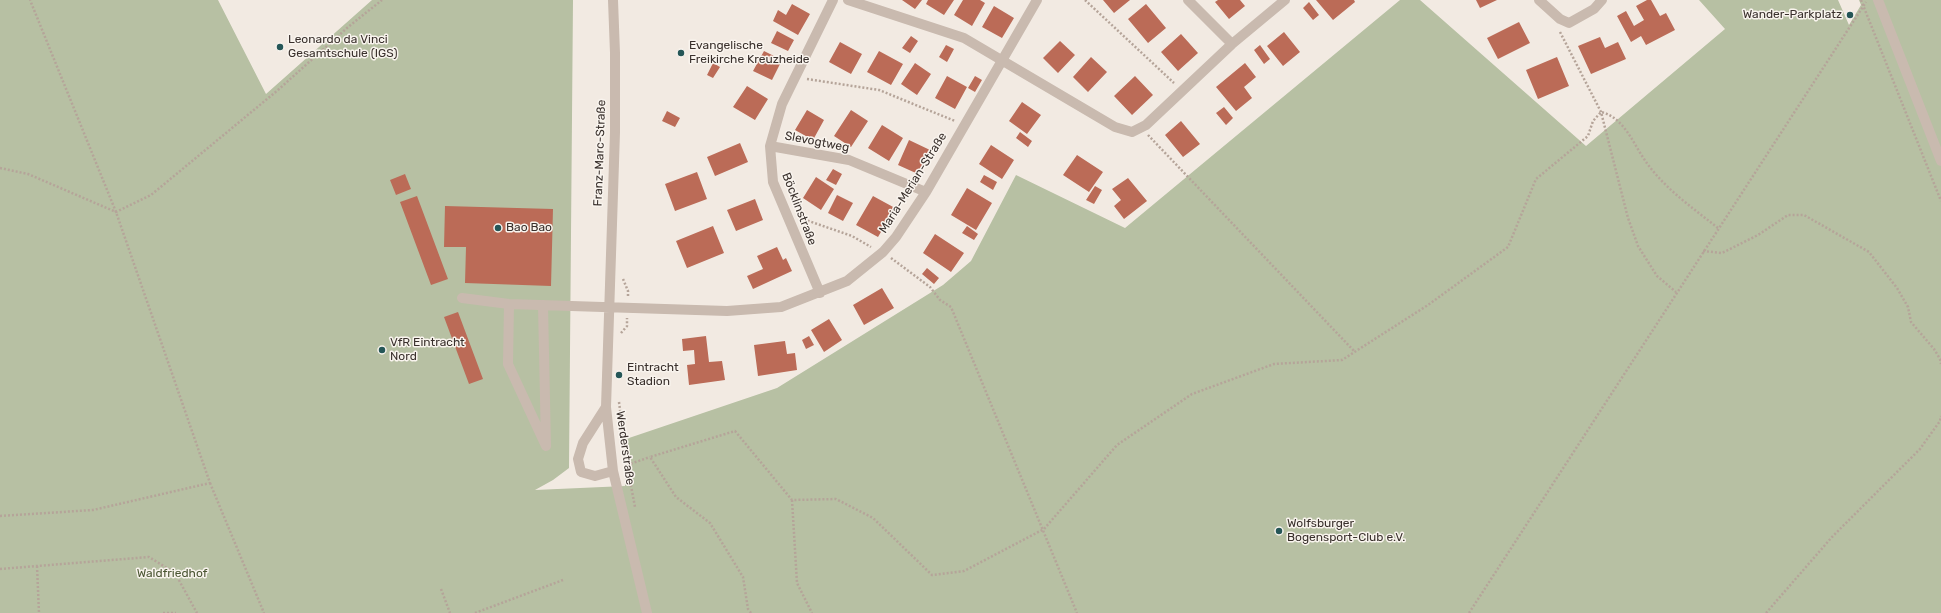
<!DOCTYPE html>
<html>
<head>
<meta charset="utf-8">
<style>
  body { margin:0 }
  canvas { display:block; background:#f2eae2 }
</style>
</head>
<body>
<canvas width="1941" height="613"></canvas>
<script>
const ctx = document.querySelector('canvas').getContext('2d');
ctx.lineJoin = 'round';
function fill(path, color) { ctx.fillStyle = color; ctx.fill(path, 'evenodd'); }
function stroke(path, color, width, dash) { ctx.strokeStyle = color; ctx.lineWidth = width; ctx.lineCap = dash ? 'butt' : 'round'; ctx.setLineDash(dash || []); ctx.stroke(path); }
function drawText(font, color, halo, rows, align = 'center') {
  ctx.font = font + ' Rubik,sans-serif'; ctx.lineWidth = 3; ctx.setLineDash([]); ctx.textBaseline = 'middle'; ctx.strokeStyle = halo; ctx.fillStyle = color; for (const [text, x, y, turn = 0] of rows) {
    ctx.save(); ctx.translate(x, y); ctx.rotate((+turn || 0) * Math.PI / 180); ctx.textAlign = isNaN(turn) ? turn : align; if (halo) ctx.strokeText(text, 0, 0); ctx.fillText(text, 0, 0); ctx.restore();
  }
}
fill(new Path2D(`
  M 0,0 L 218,0 L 266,94 L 372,0 L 573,0 L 569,468 L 553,480 L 535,490 L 625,486 L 626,439 L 777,388 L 943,285 L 971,261 L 1016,175 L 1125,228 L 1400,0 L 1420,0 L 1586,146 L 1725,29 L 1699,0 L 1838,0 L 1849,25 L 1861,5 L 1859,0 L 1941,0 L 1941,613 L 0,613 Z`), '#b7c0a3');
fill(new Path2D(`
  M 902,0 L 922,0 L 915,9 Z
  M 928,0 L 954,0 L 944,15 L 926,4 Z
  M 963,0 L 980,0 L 985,3 L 972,26 L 954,15 Z
  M 1103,0 L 1130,0 L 1114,13 Z
  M 1218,0 L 1240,0 L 1245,6 L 1229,19 L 1215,2 Z
  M 1316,0 L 1354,0 L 1355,2 L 1333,20 Z
  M 1476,0 L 1497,0 L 1480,8 Z
  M 1647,0 L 1651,0 L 1660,16 L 1666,13 L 1675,30 L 1646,45 L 1641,36 L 1631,42 L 1617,16 L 1626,11 L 1634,26 L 1644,20 L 1636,6 Z
  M 1309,2 L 1319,15 L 1313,20 L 1303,8 Z
  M 792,4 L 810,14 L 798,35 L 773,21 L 778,10 L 786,15 Z
  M 1146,4 L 1166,28 L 1148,43 L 1128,19 Z
  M 994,6 L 1014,18 L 1002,38 L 982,27 Z
  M 1519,22 L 1530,43 L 1498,59 L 1487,38 Z
  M 777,31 L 794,40 L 788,51 L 771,43 Z
  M 1284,32 L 1300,52 L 1283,66 L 1267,46 Z
  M 1181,34 L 1198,53 L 1178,71 L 1161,52 Z
  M 911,36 L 918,41 L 910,53 L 902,48 Z
  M 1600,37 L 1605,48 L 1618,42 L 1626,59 L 1591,74 L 1578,46 Z
  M 1060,41 L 1075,55 L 1058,73 L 1043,58 Z
  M 840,42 L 862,54 L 851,74 L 829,62 Z
  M 946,45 L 954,49 L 947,62 L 939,57 Z
  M 1260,45 L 1270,59 L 1264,64 L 1254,50 Z
  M 764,51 L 782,60 L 772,80 L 753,71 Z
  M 879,51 L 903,64 L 891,85 L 867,72 Z
  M 1091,57 L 1107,72 L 1088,92 L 1073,77 Z
  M 1557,57 L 1569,86 L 1538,99 L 1526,70 Z
  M 713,63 L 720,67 L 713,78 L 707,75 Z
  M 915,63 L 931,74 L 917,95 L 901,84 Z
  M 1245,63 L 1256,77 L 1244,87 L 1252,98 L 1236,111 L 1216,87 Z
  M 947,76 L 967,87 L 955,109 L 935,98 Z
  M 975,76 L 982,80 L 975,92 L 968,88 Z
  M 1135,76 L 1153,95 L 1132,115 L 1114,96 Z
  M 747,86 L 768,99 L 755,120 L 733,107 Z
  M 1022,102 L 1041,115 L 1027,134 L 1009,121 Z
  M 1224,107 L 1233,118 L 1226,125 L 1216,113 Z
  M 807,110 L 824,120 L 813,140 L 795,130 Z
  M 851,110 L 868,121 L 851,147 L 834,136 Z
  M 667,111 L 680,118 L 675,127 L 662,121 Z
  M 1181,121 L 1200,144 L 1183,157 L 1165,135 Z
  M 882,125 L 903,138 L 889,161 L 868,148 Z
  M 1020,132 L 1032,141 L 1028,147 L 1016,138 Z
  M 909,140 L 930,150 L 918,174 L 898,165 Z
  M 740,143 L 748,162 L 715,176 L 707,157 Z
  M 991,145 L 1014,160 L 1002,179 L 979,164 Z
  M 1077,155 L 1103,172 L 1089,192 L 1063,175 Z
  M 833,169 L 842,174 L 836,185 L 826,180 Z
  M 697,172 L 707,199 L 675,211 L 665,184 Z
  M 405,174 L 411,189 L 396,195 L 390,180 Z
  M 984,175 L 997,182 L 993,190 L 980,182 Z
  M 816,177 L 834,189 L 821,210 L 803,198 Z
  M 1128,178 L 1147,201 L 1124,219 L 1114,206 L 1121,200 L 1112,189 Z
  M 1095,186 L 1102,190 L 1094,204 L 1086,200 Z
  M 967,188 L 992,203 L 976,230 L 951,215 Z
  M 837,195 L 853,203 L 843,221 L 828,213 Z
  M 417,196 L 448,279 L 431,285 L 400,202 Z
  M 873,196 L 895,208 L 878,237 L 856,225 Z
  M 755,199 L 763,220 L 736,231 L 727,210 Z
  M 445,206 L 553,209 L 551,286 L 465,283 L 466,247 L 444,247 Z
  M 713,226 L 724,253 L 687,268 L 676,241 Z
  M 967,226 L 978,234 L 974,240 L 962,233 Z
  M 935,234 L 964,253 L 951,272 L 923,253 Z
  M 777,247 L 783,260 L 786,258 L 792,271 L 753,289 L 747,276 L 763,269 L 757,256 Z
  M 927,268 L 939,278 L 934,284 L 922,274 Z
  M 882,288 L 894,308 L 864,325 L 853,305 Z
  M 458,312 L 483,379 L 469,384 L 444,317 Z
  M 829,319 L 842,340 L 824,352 L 811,330 Z
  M 706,336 L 709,362 L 722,361 L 725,380 L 689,385 L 687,365 L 695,364 L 694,350 L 683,351 L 682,339 Z
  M 809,336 L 814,345 L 806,349 L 802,340 Z
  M 785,341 L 787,354 L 795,353 L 797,370 L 758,376 L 754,345 Z`), '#bb6b57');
stroke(new Path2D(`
  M 1085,0 L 1174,83
  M 1861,0 L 1941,201
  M 1560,32 L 1601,112 L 1628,218 L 1638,246 L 1657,276 L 1676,292
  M 807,79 L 879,90 L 955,121
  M 1148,135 L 1355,352
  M 0,168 L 28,174 L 116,212 L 151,195 L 278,90 L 347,28 L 382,0
  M 800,218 L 852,236 L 871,247
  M 1703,251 L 1722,253 L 1758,235 L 1788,215 L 1804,215 L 1869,252 L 1897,288 L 1908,307 L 1911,322 L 1934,349 L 1940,359 L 1941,364
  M 891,258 L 930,287 L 940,300 L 951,307 L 1077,613
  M 623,279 L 628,291 L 628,297
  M 621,333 L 627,326 L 627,318
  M 619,402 L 627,465 L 635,507
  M 627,465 L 650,457
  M 210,483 L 264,613
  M 792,500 L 797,583 L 812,613
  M 0,516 L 93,510 L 210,483 L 116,212 L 30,0
  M 37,566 L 39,613
  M 0,569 L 149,557 L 175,573 L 197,613
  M 441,589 L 450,613
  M 163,613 L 176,613
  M 475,613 L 563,580
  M 751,613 L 748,609 L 743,577 L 710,523 L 676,497 L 650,457 L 735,431 L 792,500 L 836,499 L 873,518 L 932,575 L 964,571 L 1044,529 L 1117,445 L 1192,394 L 1274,364 L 1342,360 L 1428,305 L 1508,247 L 1536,179 L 1588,136 L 1593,121 L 1601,112 C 1626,118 1634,147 1649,166 C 1668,191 1694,209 1718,228
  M 1469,613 L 1866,2
  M 1766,613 L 1832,537 L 1920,449 L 1940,421 L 1941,416`), '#b5a499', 2.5, [2, 2]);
stroke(new Path2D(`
  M 613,0 L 615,53 L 615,132 L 606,407 L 613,471 L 647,613
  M 848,0 L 964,38 L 1115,127 L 1132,132 L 1146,125 L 1232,44 L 1285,0
  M 1188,0 L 1232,44
  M 1539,0 L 1560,19 L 1569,23 L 1594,9 L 1602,0
  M 1878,0 L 1941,161
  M 770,146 L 849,160 L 926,192
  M 820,293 L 773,182 L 770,146 L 782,104 L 833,0
  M 462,298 L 509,304 L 727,311 L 781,307 L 847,281 L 883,252 L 896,237 L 926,192 L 1037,0
  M 509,304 L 508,364 L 546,446 L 543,305
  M 606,407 L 583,443 L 578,459 L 581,472 L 595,476 L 613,471`), '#c9baaf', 10);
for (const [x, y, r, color] of [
  [1850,15,4,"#255657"],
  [280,47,4,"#255657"],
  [681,53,4,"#255657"],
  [498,228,4,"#255657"],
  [382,350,4,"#255657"],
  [619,375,4,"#255657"],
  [1279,531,4,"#255657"]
]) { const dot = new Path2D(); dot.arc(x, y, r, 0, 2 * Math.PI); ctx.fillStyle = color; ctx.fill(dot); stroke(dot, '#f9f4ee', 1.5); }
drawText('12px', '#39302c', '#f9f4ee', [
  ["Wander-Parkplatz",1842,15,"right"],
  ["Leonardo da Vinci",288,40],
  ["Gesamtschule (IGS)",288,54],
  ["Evangelische",689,46],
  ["Freikirche Kreuzheide",689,60],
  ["Bao Bao",506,228],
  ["VfR Eintracht",390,343],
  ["Nord",390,357],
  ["Eintracht",627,368],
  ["Stadion",627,382],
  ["Wolfsburger",1287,524],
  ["Bogensport-Club e.V.",1287,538]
], 'left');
drawText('12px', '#39302c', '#f9f4ee', [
  ["Slevogtweg",817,142,11],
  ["Franz-Marc-Straße",600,153,-88],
  ["Maria-Merian-Straße",913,183,-58],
  ["Böcklinstraße",799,209,69],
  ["Werderstraße",625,448,82]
]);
drawText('12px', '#4a5532', '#f9f4ee', [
  ["Waldfriedhof",172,574]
]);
</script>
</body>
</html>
